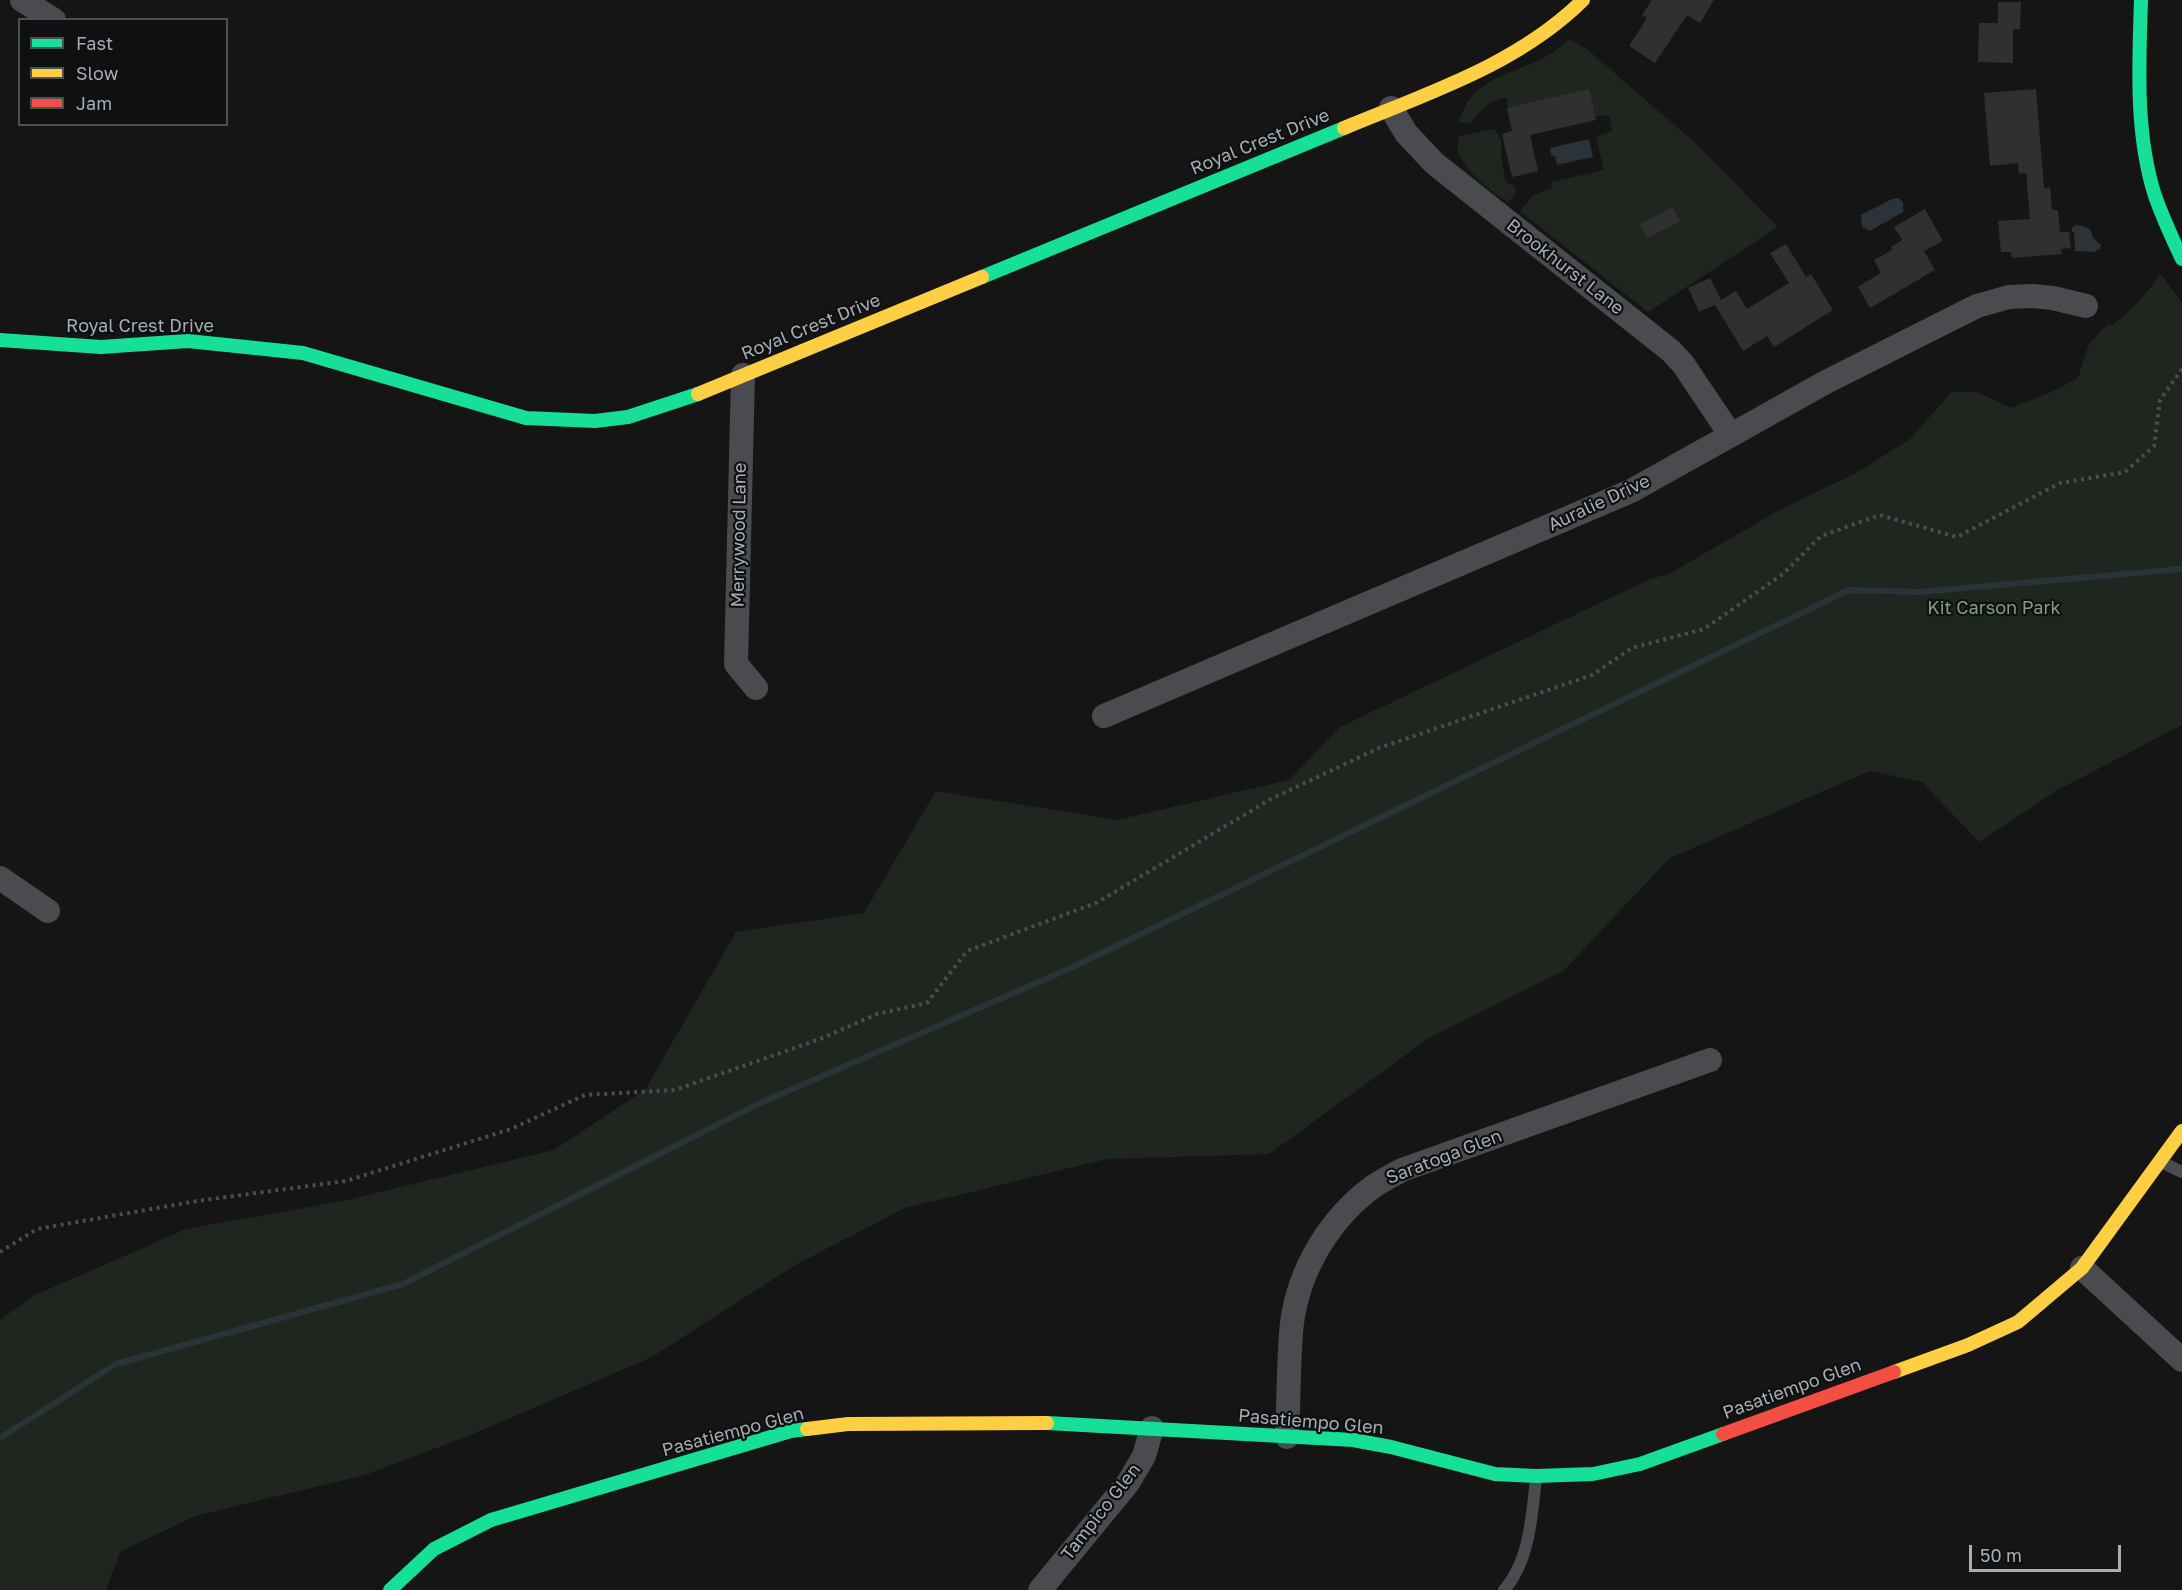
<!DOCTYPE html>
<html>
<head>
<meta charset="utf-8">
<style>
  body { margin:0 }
  #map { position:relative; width:2182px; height:1590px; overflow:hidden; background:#151515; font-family:"Golos Text",sans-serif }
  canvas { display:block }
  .legend { position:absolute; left:18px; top:18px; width:210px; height:108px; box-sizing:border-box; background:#0f1011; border:2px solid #4c4f53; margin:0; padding:8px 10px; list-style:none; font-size:18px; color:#a7adb5 }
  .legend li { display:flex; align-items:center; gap:12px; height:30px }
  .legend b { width:30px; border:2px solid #4c4f53 }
  .scale { position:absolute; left:1969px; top:1545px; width:152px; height:27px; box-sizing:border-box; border:3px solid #a7adb5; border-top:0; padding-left:8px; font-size:18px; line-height:21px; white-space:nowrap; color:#a7adb5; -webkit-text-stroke:4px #0f1011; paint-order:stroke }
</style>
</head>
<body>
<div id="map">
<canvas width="2182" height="1590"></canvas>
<ul class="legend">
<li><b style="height:8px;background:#16e098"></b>Fast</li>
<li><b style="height:8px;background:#ffcf43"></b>Slow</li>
<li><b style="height:8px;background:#f24e42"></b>Jam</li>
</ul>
<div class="scale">50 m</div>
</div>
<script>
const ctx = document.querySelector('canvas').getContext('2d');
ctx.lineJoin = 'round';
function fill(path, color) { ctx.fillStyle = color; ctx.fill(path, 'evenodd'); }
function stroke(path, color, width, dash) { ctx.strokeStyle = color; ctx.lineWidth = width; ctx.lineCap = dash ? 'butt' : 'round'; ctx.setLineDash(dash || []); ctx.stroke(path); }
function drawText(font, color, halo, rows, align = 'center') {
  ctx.font = font + ' "Golos Text",sans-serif'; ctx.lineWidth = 4.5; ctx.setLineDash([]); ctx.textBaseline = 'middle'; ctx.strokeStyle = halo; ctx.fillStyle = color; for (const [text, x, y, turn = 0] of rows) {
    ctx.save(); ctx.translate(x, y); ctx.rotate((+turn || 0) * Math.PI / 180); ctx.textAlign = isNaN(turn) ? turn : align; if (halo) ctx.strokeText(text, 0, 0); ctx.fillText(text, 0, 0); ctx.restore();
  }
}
fill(new Path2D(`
  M 1570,39 L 1588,50 L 1694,142 L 1778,227 L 1648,312 L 1520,211 L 1532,196 L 1552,188 L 1551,182 L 1604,170 L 1596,136 L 1609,132 L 1612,129 L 1610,119 L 1607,115 L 1594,117 L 1508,110 L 1507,98 C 1489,99 1481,111 1471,123 L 1459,122 C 1471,77 1513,75 1547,56 C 1555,52 1563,45 1570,39 Z
  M 1489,130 L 1495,130 L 1501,140 L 1501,158 L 1506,182 L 1515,186 L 1515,194 L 1508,202 C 1491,192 1448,159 1459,136 Z
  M 2161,274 L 2182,303 L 2182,725 L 2054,792 L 1979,842 L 1922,782 L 1870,771 L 1670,858 L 1563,971 L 1429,1038 L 1269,1154 L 1107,1159 L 905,1208 L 797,1264 L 652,1357 L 473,1434 L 365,1475 L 195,1516 L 120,1552 L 106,1590 L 0,1590 L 0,1320 L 33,1296 L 186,1229 L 343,1201 L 554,1150 L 645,1090 L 736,932 L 864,913 L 936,791 L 1117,820 L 1289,780 L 1340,727 L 1650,579 L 1669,574 L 1776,512 L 1858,472 L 1910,439 L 1952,392 L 1977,392 L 2011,408 L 2049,393 L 2078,378 L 2089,344 L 2108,324 L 2113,325 L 2137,304 Z`), '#1f261f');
fill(new Path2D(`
  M 1589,139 L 1593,157 L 1557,165 L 1555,156 L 1551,155 L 1550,148 Z
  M 1898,198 L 1903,202 L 1903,212 L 1870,231 L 1862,227 L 1861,215 L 1892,199 Z
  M 2075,225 L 2083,226 L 2090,229 L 2093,238 L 2101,245 L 2100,249 L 2094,252 L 2075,251 L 2074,232 L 2072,232 L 2072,228 Z`), '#2c3338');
stroke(new Path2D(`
  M 0,1438 L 116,1364 L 403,1284 L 758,1104 L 1071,968 L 1849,590 L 1919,592 L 2182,569`), '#2c3338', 6);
fill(new Path2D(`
  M 1652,0 L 1714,0 L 1700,23 L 1687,15 L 1655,63 L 1629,46 L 1647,18 L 1642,15 Z
  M 1998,2 L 2021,2 L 2020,29 L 2013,29 L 2013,63 L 1978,62 L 1979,23 L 1998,23 Z
  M 1589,89 L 1596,120 L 1530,135 L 1538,171 L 1512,177 L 1502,134 L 1512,131 L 1507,108 Z
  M 2036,89 L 2044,188 L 2050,187 L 2052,210 L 2058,210 L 2060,232 L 2069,232 L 2071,248 L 2061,249 L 2062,254 L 2012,258 L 2011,252 L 2001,252 L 1998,221 L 2030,219 L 2026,173 L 2019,174 L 2018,163 L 1990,166 L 1984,93 Z
  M 1672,207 L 1680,221 L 1648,238 L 1640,224 Z
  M 1925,209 L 1943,241 L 1924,251 L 1935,270 L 1870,308 L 1858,287 L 1881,273 L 1874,260 L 1892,250 L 1891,247 L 1902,240 L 1894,227 Z
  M 1786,244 L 1806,277 L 1811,274 L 1833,310 L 1774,347 L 1767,336 L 1743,351 L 1715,305 L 1699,312 L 1688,288 L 1710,278 L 1721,300 L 1736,291 L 1747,309 L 1789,283 L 1770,253 Z`), '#303030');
stroke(new Path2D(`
  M 0,1252 L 37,1229 L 197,1201 L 346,1181 L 511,1129 L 585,1095 L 675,1090 L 820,1039 L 877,1014 L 927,1003 L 967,951 L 1096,903 L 1271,799 L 1379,748 L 1592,675 L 1632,648 L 1704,629 L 1783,574 L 1821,536 L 1880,515 L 1957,537 L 2060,483 L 2125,472 L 2154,446 L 2160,400 L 2182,369`), '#4b4d4f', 4, [3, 4.5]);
stroke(new Path2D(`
  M 2161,1162 L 2182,1172
  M 1504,1590 C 1530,1561 1532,1514 1536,1478`), '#4a4b4e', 12);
stroke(new Path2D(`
  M 22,0 L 54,20
  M 1391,108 L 1406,133 L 1434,163 L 1671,351 L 1683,364 L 1730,434
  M 743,375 L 736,664 L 756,688
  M 1104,716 L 1631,491 L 1826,382 L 1977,306 L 2009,297 L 2033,296 L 2053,298 L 2086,306
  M 0,878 L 48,911
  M 2082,1268 L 2182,1360
  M 1287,1437 C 1289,1400 1288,1361 1292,1323 C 1299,1269 1330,1218 1374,1186 C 1383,1180 1393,1175 1402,1170 L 1710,1060
  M 1040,1590 L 1128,1483 L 1144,1456 L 1152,1428`), '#4a4b4e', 24);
stroke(new Path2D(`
  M 2141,0 C 2139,65 2135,133 2155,196 C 2163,218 2172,238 2182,259
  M 982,277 L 1344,128
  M 0,340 L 101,347 L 188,341 L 303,353 L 526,418 L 595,421 L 628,417 L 698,394
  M 1047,1423 L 1353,1440 L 1391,1447 L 1495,1474 L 1536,1476 L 1593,1474 L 1640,1464 L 1723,1434
  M 390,1590 L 434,1549 L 491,1520 L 791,1431 L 807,1429`), '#16e098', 14);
stroke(new Path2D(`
  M 1344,128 C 1428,93 1517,65 1583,0
  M 698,394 L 982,277
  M 1894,1372 L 1968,1345 L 2018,1322 L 2082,1268 L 2182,1131
  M 807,1429 L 848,1424 L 1047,1423`), '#ffcf43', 14);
stroke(new Path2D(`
  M 1723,1434 L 1894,1372`), '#f24e42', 14);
drawText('18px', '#a7adb5', '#0f1011', [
  ["Royal Crest Drive",1260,142,-22],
  ["Brookhurst Lane",1565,267,38],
  ["Royal Crest Drive",140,326],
  ["Royal Crest Drive",811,327,-22],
  ["Auralie Drive",1599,503,-25],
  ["Merrywood Lane",739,535,-89],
  ["Saratoga Glen",1444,1157,-21],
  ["Pasatiempo Glen",1792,1389,-20],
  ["Pasatiempo Glen",1311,1422,5],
  ["Pasatiempo Glen",733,1432,-15],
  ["Tampico Glen",1101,1512,-52]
]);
drawText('18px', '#809f7f', '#0f1011', [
  ["Kit Carson Park",1994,608]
]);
</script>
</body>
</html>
